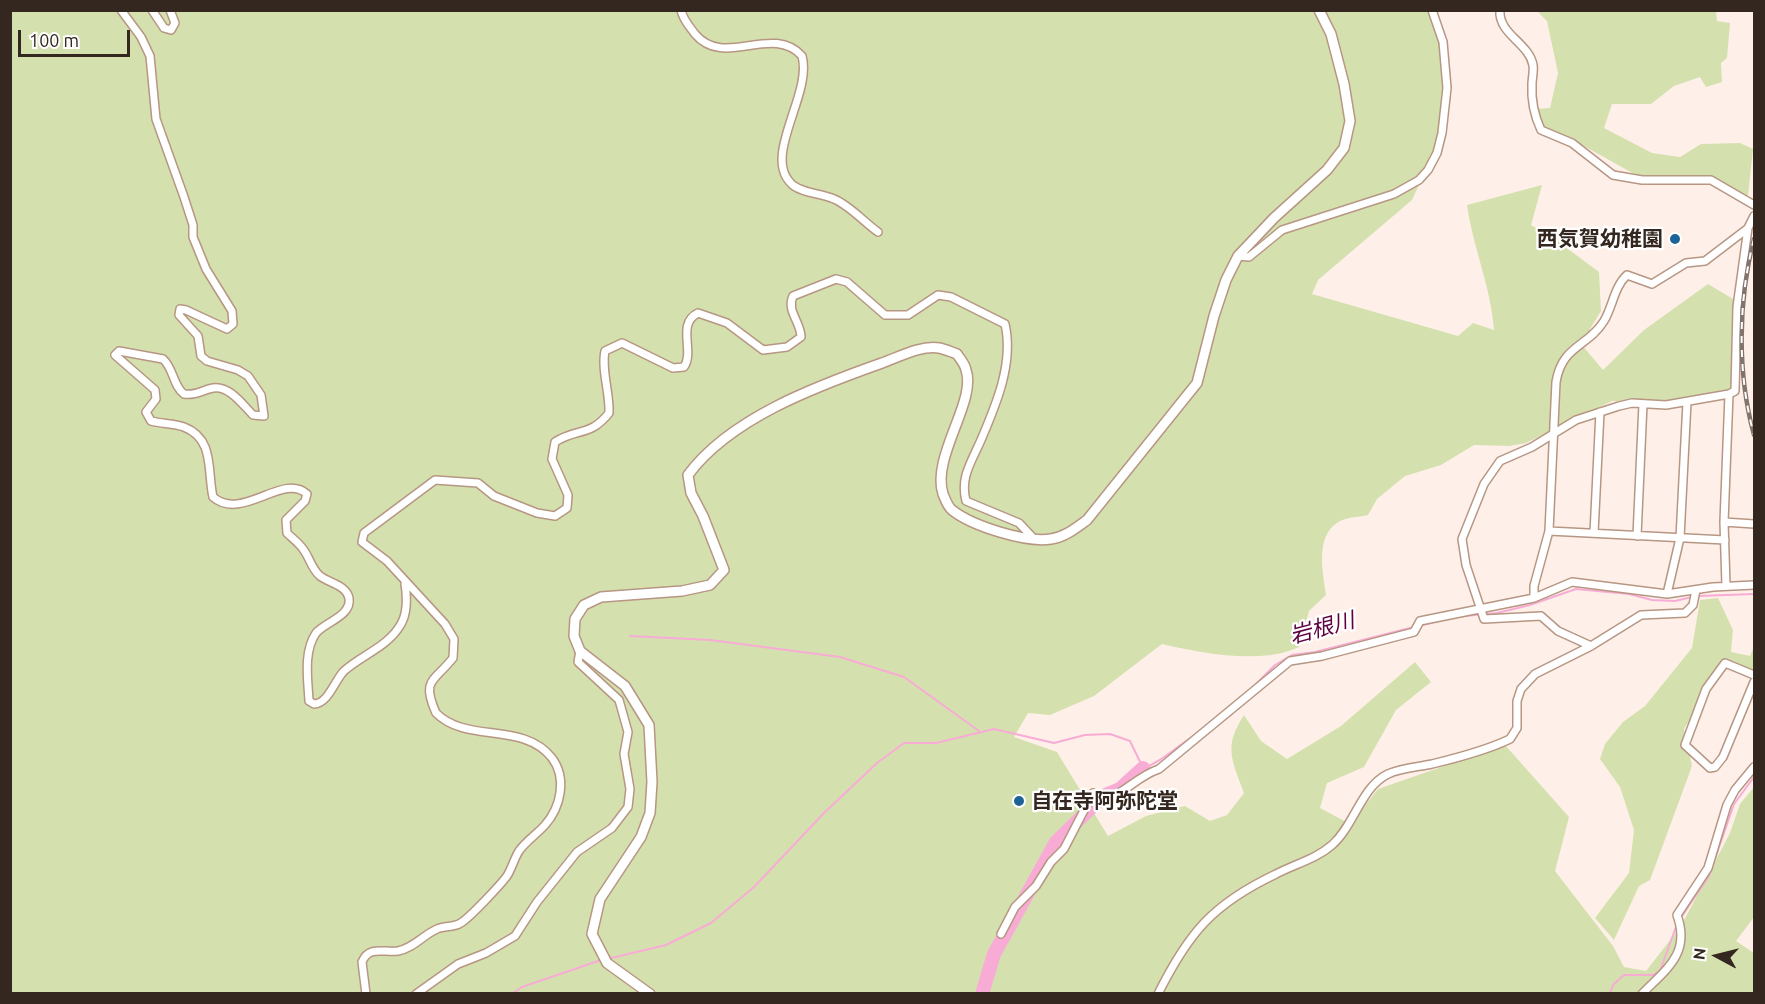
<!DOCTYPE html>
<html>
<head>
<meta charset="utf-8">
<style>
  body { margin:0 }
  #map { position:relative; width:1765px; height:1004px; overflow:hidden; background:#fef0e8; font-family:Ubuntu,sans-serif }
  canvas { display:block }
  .frame { position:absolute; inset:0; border:12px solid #34271f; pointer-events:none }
  .north { position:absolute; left:1687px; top:926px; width:60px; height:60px; -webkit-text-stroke:4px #fff; paint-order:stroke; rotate:277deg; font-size:16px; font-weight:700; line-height:24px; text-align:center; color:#34271f }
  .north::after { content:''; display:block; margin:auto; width:21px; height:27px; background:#34271f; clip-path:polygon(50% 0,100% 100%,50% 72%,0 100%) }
  .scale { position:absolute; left:18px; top:30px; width:112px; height:27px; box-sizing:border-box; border:3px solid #34271f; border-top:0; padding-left:8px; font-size:18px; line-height:21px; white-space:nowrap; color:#34271f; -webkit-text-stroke:4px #fff; paint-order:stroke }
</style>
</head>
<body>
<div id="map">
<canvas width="1765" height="1004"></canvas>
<div class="frame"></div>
<div class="north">N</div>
<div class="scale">100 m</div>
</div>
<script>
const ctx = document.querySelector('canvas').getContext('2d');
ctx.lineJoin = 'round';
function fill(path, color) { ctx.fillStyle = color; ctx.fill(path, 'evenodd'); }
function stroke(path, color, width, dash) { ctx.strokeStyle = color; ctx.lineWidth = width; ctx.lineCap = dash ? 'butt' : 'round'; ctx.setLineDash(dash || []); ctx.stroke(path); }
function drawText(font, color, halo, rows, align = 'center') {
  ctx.font = font + ' Ubuntu,"Noto Sans JP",sans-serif'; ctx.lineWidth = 4.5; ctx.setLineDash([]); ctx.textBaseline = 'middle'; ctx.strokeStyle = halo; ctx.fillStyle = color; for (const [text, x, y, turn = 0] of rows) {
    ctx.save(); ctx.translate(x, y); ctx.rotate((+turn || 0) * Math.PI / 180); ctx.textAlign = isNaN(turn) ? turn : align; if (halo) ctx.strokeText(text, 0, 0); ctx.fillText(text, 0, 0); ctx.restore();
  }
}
fill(new Path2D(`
  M 10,11 L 1434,11 L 1446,77 L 1440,131 L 1429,163 L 1412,200 L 1318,280 L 1312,294 L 1458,336 L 1473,323 L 1494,330 C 1491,287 1473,248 1467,205 L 1542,185 L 1531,225 L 1552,237 L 1599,272 L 1601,311 L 1581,344 L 1603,370 L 1644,330 L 1708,284 L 1738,302 L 1733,386 L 1727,391 L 1677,403 L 1612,401 L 1526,443 L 1509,446 L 1474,445 L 1441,465 L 1405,476 L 1377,499 L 1368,515 C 1360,517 1348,517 1340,521 C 1314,535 1323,572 1326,595 L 1309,611 L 1299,647 C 1262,665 1200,653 1162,644 L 1094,696 L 1050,715 L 1028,713 L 1014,737 L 1057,752 L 1108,836 L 1146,816 L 1185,806 L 1210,821 L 1227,815 L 1244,793 C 1232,760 1223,747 1244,715 L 1261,741 L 1287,759 L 1341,726 L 1415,662 L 1431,682 L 1396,710 L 1364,767 L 1327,783 L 1320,808 L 1350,824 L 1378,789 L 1505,745 L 1569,817 L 1555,871 L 1613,946 L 1624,967 L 1646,971 L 1681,926 L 1730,833 L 1740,804 L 1754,787 L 1754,917 L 1736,941 L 1754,953 L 1754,993 L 11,993 Z
  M 1537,11 L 1716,11 L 1717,21 L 1730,23 L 1727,58 L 1721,63 L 1722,82 L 1706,87 L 1700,77 L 1674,86 L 1651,104 L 1612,104 L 1604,128 L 1652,153 L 1680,157 L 1701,144 L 1740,143 L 1753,149 L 1748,196 L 1711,179 L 1645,180 L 1575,141 L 1541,130 L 1536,109 L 1550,108 L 1558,73 L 1547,21 Z
  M 1718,598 L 1733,630 L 1731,652 L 1750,656 L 1754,647 L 1754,673 L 1725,663 L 1684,729 L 1692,766 L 1650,880 L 1639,886 L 1614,940 L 1595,918 L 1629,873 L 1634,830 L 1620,787 L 1600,759 L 1605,744 L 1623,722 L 1645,706 L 1692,648 L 1700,600 Z`), '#d4e1ae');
stroke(new Path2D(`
  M 1698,596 L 1754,594
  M 1454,617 L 1497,613 L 1530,605 L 1576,589 L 1629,594 L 1652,600 L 1675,601 L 1692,597
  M 1419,626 L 1446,619
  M 630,636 L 710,640 L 840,657 L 904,677 L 979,731
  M 1250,690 L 1275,665 L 1292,655 L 1315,652 L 1414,627
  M 1680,919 L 1709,876 L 1734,804 L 1754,777
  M 607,959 L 666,945 L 711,923 L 754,887 L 824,813 L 877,763 L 904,743 L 936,743 L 994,729 L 1054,743 L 1085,735 L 1110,734 L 1130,741 L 1143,768 C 1162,762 1177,746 1195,735
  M 512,994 L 522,987 L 601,960
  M 1610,994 L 1613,985 L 1624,975 L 1653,975 L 1660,971 L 1677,924`), '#f8acd5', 2);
stroke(new Path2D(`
  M 982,994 L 994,954 L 1056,842 L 1103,796 L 1120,789 L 1143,768`), '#f8acd5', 14);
const street = new Path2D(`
  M 121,10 L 141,37 L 150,56 L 156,119 L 184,197 L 193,225 L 193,237 L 206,269 L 232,311 L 233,324 L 227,329 L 186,310 L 180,309 L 179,315 L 198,336 L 201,356 L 207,361 L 238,370 L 248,376 L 261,395 L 264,416 L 253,415 C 243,405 229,385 213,388 C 202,390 196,396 184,394 C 173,386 174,369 163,359 L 119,351 L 115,355 L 155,390 L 156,399 L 146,412 L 151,421 C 162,424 174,423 184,427 C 215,439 207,471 213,497 C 242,522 283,472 307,494 L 305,501 L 286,520 L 287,533 C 292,538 299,543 303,549 C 310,558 311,568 320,576 C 329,583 346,585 349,598 C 352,616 325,622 316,633 C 303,652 308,680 309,701 L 314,704 C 328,704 335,680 344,671 C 363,654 388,647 401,624 C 408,612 407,597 405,584
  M 152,10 L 164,28 L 171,30 L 175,23 L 170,10
  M 681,10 C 683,20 690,27 695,34 C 724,69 772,23 802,56 C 813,95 759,159 794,186 C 806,194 821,193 834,199 C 849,205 864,222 878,232
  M 1500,10 C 1498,34 1529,43 1533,65 C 1534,71 1532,79 1532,84 C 1531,101 1534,115 1541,130 L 1572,143 L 1613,175 L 1642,180 L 1711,180 L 1754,205
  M 1238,256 L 1249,257 L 1282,230 L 1394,194 L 1419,180 L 1428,170 L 1437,153 L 1442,133 L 1447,88 L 1443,42 L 1432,10
  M 1724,522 L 1754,524
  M 1549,531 L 1725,540
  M 1594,533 L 1600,412
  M 1637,536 L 1643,404
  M 1726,586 L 1724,522 L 1729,394
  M 1667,594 L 1680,538 L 1687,402
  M 1534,598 L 1534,586 L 1549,531 L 1556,382 C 1562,345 1588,347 1604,321 C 1613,306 1614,287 1627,275 L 1652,284 L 1686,263 L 1705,261 L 1747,229
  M 1591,646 L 1558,631 L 1541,616 L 1484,619 L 1466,565 L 1462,539 L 1484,484 L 1500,461 L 1532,447 L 1576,420 L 1619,406 L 1632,403 L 1666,405 L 1729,394 L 1735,391 L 1737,307 L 1748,228 L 1754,216
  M 1754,675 L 1725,663 L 1706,689 L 1685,745 L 1710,768 L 1715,767 L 1723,757 L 1754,682
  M 1001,934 L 1015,907 L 1036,886 L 1051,862 L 1064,849 L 1093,793 L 1106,800 C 1126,792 1138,776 1159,769 L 1290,661 L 1322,656 L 1414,632 L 1420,621 L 1534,598 L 1572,582 L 1667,594 L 1713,587 L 1754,585
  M 366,994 L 362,962 C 369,945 384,953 398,951 C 414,948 423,935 437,929 C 444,926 453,927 459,924 C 468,920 501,884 507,876 C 512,868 514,859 519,851 C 526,841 537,834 545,825 C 561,807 567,778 552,758 C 523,721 467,744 436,713 C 421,679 434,682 453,658 L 454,639 L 445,624 L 387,561 L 362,542 L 364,533 L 435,480 L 478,483 L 494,496 L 537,513 L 555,516 L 567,508 L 568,495 L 552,459 L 555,442 C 577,428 590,437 609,413 C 610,393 601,370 605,351 L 622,343 L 673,368 L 684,367 C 695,351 676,324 698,313 L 727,323 L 763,350 L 787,347 L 801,337 C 801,322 786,311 793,296 L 836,279 L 847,282 L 885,315 L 908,315 L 938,295 L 951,297 L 1005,324 C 1014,363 996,405 981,440 C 971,463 960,477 966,501 L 1019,523 L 1034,539
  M 416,994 L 458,964 L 486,953 L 515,936 L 537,902 L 577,852 L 612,828 L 628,807 L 630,789 L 624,754 L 628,732 L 619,700 L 578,662 L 580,651
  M 1158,994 C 1189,932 1213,904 1276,874 C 1295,864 1316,859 1332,845 C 1354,826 1361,787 1388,774 C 1401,768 1418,767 1432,764 C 1457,758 1487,750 1510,739 L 1517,728 L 1517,701 L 1521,689 L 1535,674 L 1591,646 L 1641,615 L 1685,613 L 1693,605 L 1696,590
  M 1642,994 C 1666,969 1691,954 1677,915 L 1708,868 L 1727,805 L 1735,790 L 1754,767`);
const secondary = new Path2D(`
  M 650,994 L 607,963 L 592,934 L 600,899 L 641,837 L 650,813 L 652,782 L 649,725 L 625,686 L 580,651 L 574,636 L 575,619 L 584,605 L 601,597 L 682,591 L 710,585 L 724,570 L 703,516 L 691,493 L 688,475 C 730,418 817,386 882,363 C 899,357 921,345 939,348 C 945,349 951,352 957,354 C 960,359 965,364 966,370 C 977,401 931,457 943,494 C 945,499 948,507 952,510 C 972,526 1026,543 1051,539 C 1065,537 1076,528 1087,520 L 1197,383 L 1214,316 L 1226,280 L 1238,256 L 1274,218 L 1327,170 L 1344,148 L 1350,121 L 1344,84 L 1331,34 L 1319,10`);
stroke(street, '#b79683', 10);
stroke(secondary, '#b79683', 12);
stroke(street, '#fff', 7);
stroke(secondary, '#fff', 9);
const rail = new Path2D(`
  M 1754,239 C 1738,301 1737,373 1754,435`);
stroke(rail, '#82746c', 4.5);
stroke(rail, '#fff', 2, [7]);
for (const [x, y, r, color] of [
  [1675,239,6,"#1e6398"],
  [1019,801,6,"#1e6398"]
]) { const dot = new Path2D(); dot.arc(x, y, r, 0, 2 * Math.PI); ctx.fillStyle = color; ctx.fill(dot); stroke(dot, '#fff', 2); }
drawText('bold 21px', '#34271f', '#fff', [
  ["西気賀幼稚園",1663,239],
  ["自在寺阿弥陀堂",1031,801,"left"]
], 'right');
drawText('italic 22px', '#5d0241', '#fff', [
  ["岩根川",1322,628,-15]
]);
</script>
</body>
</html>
